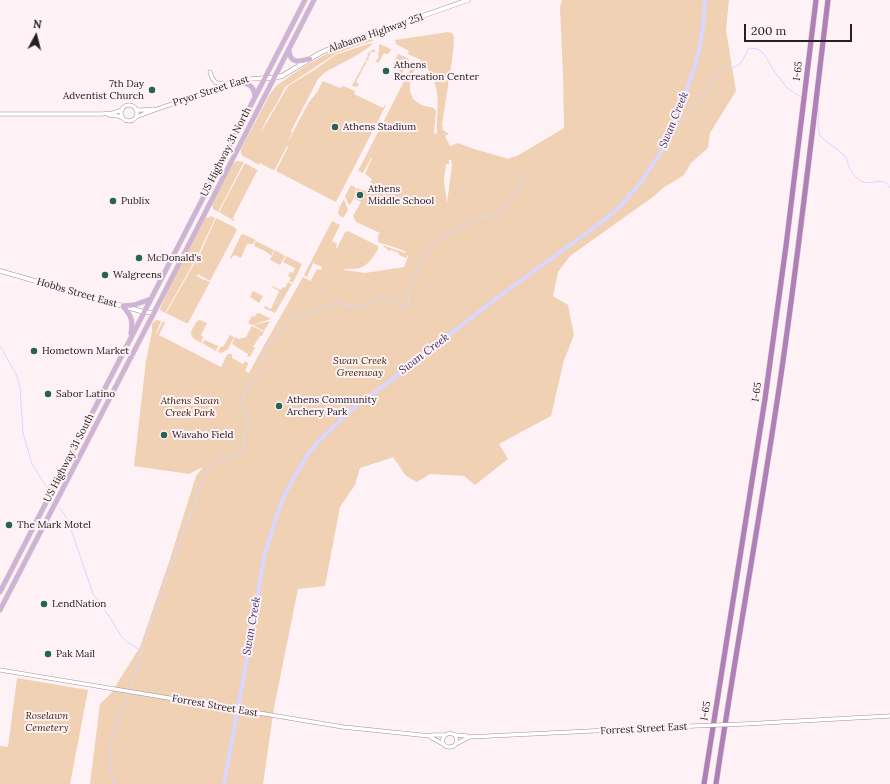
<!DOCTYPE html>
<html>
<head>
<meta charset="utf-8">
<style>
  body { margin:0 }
  #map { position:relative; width:890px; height:784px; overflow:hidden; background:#fef2f6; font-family:Lora,serif }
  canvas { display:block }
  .north { position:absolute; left:16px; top:16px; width:40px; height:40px; -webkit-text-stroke:3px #fef2f6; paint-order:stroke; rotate:7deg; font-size:11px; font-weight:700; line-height:16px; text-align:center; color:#252021 }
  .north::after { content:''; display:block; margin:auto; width:14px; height:18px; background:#252021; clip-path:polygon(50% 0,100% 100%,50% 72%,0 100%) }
  .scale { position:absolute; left:744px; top:24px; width:108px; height:18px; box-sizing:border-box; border:2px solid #252021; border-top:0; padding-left:5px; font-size:12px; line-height:14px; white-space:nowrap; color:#252021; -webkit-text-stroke:3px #fef2f6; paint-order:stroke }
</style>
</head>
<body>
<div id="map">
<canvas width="890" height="784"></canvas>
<div class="north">N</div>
<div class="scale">200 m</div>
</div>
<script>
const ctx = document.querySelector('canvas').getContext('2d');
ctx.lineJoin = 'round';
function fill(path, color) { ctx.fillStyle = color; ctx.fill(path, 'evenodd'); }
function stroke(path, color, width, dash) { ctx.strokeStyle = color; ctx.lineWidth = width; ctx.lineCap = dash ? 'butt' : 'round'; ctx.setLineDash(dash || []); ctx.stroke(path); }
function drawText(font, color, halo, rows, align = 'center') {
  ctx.font = font + ' Lora,serif'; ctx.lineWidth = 4; ctx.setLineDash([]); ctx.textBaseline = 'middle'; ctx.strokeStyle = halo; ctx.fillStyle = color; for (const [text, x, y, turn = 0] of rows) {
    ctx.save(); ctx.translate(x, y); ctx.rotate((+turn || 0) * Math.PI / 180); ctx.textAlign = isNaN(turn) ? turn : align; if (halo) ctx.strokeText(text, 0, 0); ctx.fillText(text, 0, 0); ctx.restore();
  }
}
fill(new Path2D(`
  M 562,0 L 729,0 L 726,30 L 736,91 L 710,133 L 708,148 L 691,163 L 684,175 L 663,188 L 653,197 L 570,256 L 558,272 L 553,296 L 568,305 L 574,335 L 564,360 L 551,416 L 499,444 L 508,459 L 475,485 L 464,476 L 430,474 L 417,482 L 406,476 L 393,457 L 388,459 L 360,468 L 355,485 L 340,507 L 325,586 L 298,589 L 274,708 L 263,784 L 90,784 L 100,704 L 111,693 L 140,647 L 169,562 L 196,476 L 203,467 L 189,474 L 134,466 L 146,361 L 152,331 L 152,323 L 157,320 L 161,321 L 156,333 L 157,333 L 163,321 L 165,323 L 159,335 L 221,367 L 227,355 L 228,354 L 231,354 L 232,355 L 232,358 L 243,364 L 245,361 L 248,363 L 248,364 L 245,371 L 249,373 L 262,349 L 303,277 L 311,281 L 312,281 L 311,280 L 317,269 L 320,270 L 321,270 L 322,267 L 313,263 L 307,277 L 304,275 L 332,221 L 340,225 L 332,241 L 337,244 L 336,248 L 337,248 L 345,232 L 348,231 L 378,246 L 378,249 C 369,265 363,270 345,269 L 344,270 L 365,273 L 404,267 L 409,254 L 406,258 L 399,255 L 399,253 L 391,250 L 389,251 L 382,245 L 405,253 L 406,252 C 398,247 387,246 378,242 L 378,235 L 380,233 L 356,222 L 353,216 L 361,202 L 355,199 L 357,188 L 366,191 L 372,179 L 365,174 L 372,158 L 371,158 L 363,173 L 358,171 L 413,64 L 416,63 L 418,64 L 411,76 L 410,80 L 410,91 L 413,99 L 421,105 L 434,108 L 436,111 L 434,133 L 437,134 C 436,110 443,90 427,68 C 425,65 422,62 419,59 C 415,57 411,56 408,54 L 409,51 L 396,44 L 395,40 L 448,32 L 452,33 L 454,37 L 453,53 L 442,125 L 443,130 L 449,134 L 445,136 L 450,146 L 458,143 L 474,149 L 509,159 L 509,158 L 517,156 L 564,128 L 563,75 L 560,8 ZM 449,160 L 451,160 L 452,165 L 447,203 L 444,181 L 446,164 L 449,164 Z
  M 368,38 L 372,39 L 373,41 L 362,44 L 335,54 L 317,66 L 285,87 L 277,103 L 268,117 L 260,134 L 288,86 L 316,69 L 335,55 L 365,45 L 373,43 C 368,51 334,67 324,73 L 318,79 L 291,131 L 292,135 L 286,145 L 309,102 L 317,92 L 323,81 L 340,88 L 343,86 L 355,91 L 354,94 L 383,108 L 385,105 L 386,105 L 383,111 L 382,111 L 382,113 L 336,202 L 276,171 L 288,147 L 287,146 L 275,169 L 273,170 L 260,163 L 259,165 L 247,158 L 259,137 L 247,158 C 241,157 241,153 241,149 L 270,94 L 277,85 L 305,66 L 328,53 Z
  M 379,44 L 391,49 L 388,54 L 386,54 L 384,53 L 379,62 L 377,63 L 376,61 L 379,56 L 378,55 L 379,50 Z
  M 374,49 L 375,50 L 375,52 L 371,52 L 368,59 L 370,61 L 367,60 L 366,63 L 366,65 L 365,65 L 356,82 L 359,84 L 357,87 L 352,86 L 368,56 L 367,54 Z
  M 398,54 L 409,59 L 408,63 L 406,62 L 407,63 L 401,75 L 400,71 L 394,68 L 393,64 Z
  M 237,161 L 239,161 L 244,162 L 218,212 L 213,209 L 212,203 L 233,163 L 234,163 Z
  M 245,163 L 259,171 L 257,171 L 233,218 L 235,220 L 234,221 L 219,212 Z
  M 351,185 L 356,188 L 354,198 L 350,205 L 349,205 L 345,196 Z
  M 344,199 L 348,210 L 343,218 L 338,214 L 339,208 Z
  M 211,216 L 215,218 L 198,255 L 165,313 L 160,310 L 160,309 L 172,282 L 205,217 L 208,218 Z
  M 216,218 L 234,227 L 237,230 L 210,281 L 203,277 L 202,276 L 200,276 L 199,274 L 197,275 L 197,276 L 199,277 L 200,278 L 202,279 L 210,282 L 188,323 L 186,323 L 166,313 L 200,254 Z
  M 243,234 L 256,240 L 253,244 L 247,244 L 241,258 L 235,255 L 233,256 L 231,259 L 230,258 L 241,235 Z
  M 256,241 L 274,250 L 271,256 C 267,251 260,249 254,246 Z
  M 275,250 L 285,256 L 280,265 L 270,260 Z
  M 286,256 L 302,264 L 293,283 L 289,281 L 291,278 L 288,276 L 290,272 L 293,273 L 295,268 L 283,262 L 284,260 L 284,261 Z
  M 288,282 L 292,284 L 275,313 L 264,308 L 265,306 L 271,309 L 279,291 L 272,287 L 272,286 L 281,290 L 283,287 L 285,288 Z
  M 253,291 L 263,296 L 259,303 L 250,297 Z
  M 259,313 L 271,319 L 252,325 L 248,323 L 252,316 L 255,317 L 256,314 Z
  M 200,320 L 207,323 L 201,335 L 203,337 L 201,343 C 186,335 191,332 197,321 Z
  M 270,321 L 264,331 L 253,325 Z
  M 252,326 L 264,332 L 262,336 L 260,336 L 253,347 L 256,349 L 254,349 L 250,357 L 249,356 L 248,357 L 247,356 L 248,354 L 232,344 L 235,337 L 239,339 L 246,337 Z
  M 230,335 L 234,337 L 228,349 L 222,353 L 218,352 L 221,346 L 223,347 Z
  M 205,340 L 218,346 L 216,351 L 202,343 Z
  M 17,678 L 88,690 L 70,784 L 0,784 L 0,746 L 8,747 Z`), '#f0d1b3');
stroke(new Path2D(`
  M 818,106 L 819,108 L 818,127 L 820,136 L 844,155 C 847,158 847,160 848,164 C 850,171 855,177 861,181 C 869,186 880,178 886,183 C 888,184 889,186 890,188
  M 669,133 L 678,128 L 684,118 L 702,96 L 719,72 L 724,68 L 735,67 L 741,63 L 749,48 L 758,49 L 765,55 L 774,71 L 787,88 L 801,97
  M 0,346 L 16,374 L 20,387 L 23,433 L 32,464 L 48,489
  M 59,507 L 65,515 L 70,526 L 93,594 L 111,619 L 121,636 L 127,642 L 140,650
  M 130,690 L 141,651 L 183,533 L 196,500 L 203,477 L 206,471 L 221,459 C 230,459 236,456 244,450 L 244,436 L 247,428 L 248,420 L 243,407 L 243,397 L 250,382 L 260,375 L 262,372 L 261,365 L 267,348 L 284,326 L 293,319 L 300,316 L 325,306 L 336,303 L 358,307 L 363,307 L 379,298 L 394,301 L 400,306 L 408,306 L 409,291 L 411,283 L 416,276 L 421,262 L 431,246 L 440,239 L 474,221 L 484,217 L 496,216 L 501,212 L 508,201 L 512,197 L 517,190 L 525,171
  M 114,784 C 109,766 109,746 115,728 C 119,716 125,705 129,693`), '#d9d6ff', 1);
stroke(new Path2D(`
  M 224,784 L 248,653 L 264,557 L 278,511 L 284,496 L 293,479 L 309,453 L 319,441 L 352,409 L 398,375 L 419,358 L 494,300 L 603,221 L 621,205 L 641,182 L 661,152 L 679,111 L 695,66 L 700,46 L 703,26 L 705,0`), '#d9d6ff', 4);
const tertiary = new Path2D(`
  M 210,72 C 214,85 217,84 230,83
  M121 113a8 8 0 1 1 16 0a8 8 0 1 1-16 0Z
  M 136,110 L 144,110 L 154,109
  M 0,114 L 102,114 L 113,113 L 122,110
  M 109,115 L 118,116 L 123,118
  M 136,117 C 158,108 182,101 206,93 C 226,87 244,77 265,78
  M 0,670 L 343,727 L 430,736 L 433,735 L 445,735 L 450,733 L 455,735 L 467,736 L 469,737 L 693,726
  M 744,724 L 890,716
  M 445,735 C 434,750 464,752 455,735
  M 430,736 L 432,738 L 443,744
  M 456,744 L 469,737`);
const secondary = new Path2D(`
  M 265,78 L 274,78 L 282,76 L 320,53 L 340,44 L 374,33 L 468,0
  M 0,271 L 144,312 L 154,313`);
const primary = new Path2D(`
  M 289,51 C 291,65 300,61 310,59
  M 237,82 C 248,83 254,85 255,97
  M 123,306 C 132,317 133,320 131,334
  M 123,306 L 134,305 L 151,299
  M 0,592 C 101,395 204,198 305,0
  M 0,610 C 105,407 211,204 314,0`);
const motorway = new Path2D(`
  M 704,784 L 765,399 L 786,246 L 816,0
  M 716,784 C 736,648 761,512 781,375 C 799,251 813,125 828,0`);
stroke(tertiary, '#9f9195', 4.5);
stroke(secondary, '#9f9195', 5);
stroke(primary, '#d3d2d3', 5.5);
stroke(motorway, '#d3d2d3', 6);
stroke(tertiary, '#fff', 3.5);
stroke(secondary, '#fff', 4);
stroke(primary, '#d0b2d4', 4.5);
stroke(motorway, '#b17fb8', 5);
const tertiaryBridge = new Path2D(`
  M 693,726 L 744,724`);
stroke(tertiaryBridge, '#9f9195', 4.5, []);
stroke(tertiaryBridge, '#fff', 3.5);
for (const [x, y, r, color] of [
  [386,71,4,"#276552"],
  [152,90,4,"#276552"],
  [335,127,4,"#276552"],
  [360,195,4,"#276552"],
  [113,201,4,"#276552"],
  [139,258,4,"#276552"],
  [105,275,4,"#276552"],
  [34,351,4,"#276552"],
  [48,394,4,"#276552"],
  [279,406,4,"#276552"],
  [164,435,4,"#276552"],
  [9,525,4,"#276552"],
  [44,604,4,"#276552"],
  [48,654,4,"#276552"]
]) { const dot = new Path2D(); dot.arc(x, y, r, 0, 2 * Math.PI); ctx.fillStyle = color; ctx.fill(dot); stroke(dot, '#fef2f6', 1.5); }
drawText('10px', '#252021', '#fef2f6', [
  ["Alabama Highway 251",376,33,-19],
  ["I-65",798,71,-83],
  ["Pryor Street East",211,91,-18],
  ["US Highway 31 North",226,152,-63],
  ["Hobbs Street East",77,293,16],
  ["I-65",757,392,-82],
  ["US Highway 31 South",69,458,-63],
  ["Forrest Street East",215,706,10],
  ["I-65",706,711,-81],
  ["Forrest Street East",644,729,-3]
]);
drawText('10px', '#252021', '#fef2f6', [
  ["Athens",394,65],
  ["Recreation Center",394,77],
  ["7th Day",144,84,"right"],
  ["Adventist Church",144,96,"right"],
  ["Athens Stadium",343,127],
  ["Athens",368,189],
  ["Middle School",368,201],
  ["Publix",121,201],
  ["McDonald's",147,258],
  ["Walgreens",113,275],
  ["Hometown Market",42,351],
  ["Sabor Latino",56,394],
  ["Athens Community",287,400],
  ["Archery Park",287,412],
  ["Wavaho Field",172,435],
  ["The Mark Motel",17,525],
  ["LendNation",52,604],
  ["Pak Mail",56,654]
], 'left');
drawText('italic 10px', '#3e2303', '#fef2f6', [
  ["Swan Creek",360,361],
  ["Greenway",360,373],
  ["Athens Swan",190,401],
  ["Creek Park",190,413],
  ["Roselawn",47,716],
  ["Cemetery",47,728]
]);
drawText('italic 11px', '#3e3470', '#fef2f6', [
  ["Swan Creek",674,120,-68],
  ["Swan Creek",424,354,-37],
  ["Swan Creek",252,626,-80]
]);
</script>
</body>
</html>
